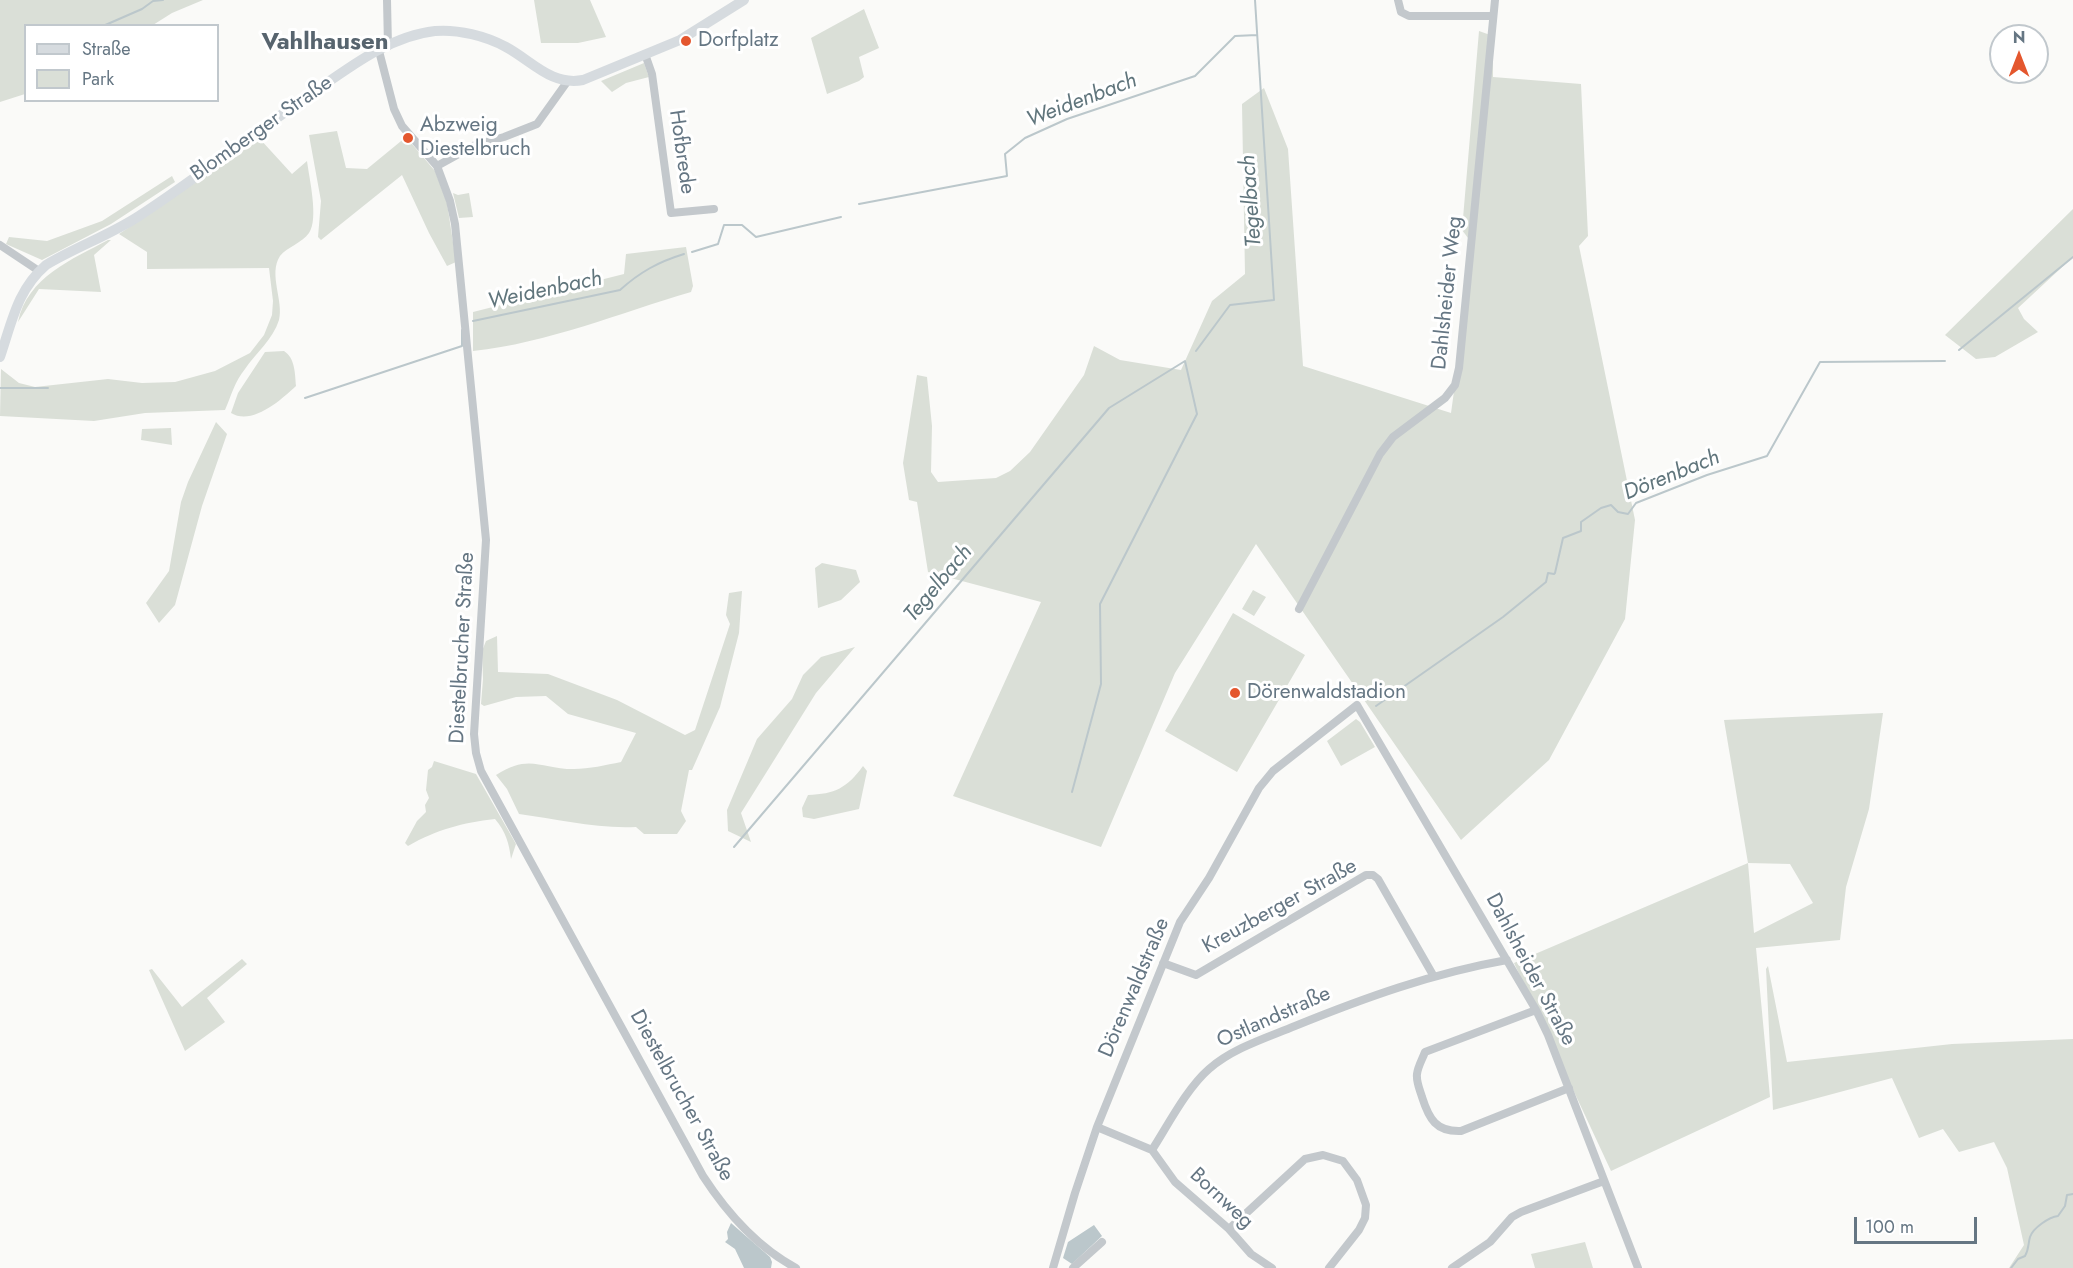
<!DOCTYPE html>
<html>
<head>
<meta charset="utf-8">
<style>
  body { margin:0 }
  #map { position:relative; width:2073px; height:1268px; overflow:hidden; background:#fafaf8; font-family:Jost,sans-serif }
  canvas { display:block }
  .legend { position:absolute; left:24px; top:24px; width:195px; height:78px; box-sizing:border-box; background:#fff; border:2px solid #c1c8cd; margin:0; padding:8px 10px; list-style:none; font-size:18px; color:#657683 }
  .legend li { display:flex; align-items:center; gap:12px; height:30px }
  .legend b { width:30px; border:2px solid #c1c8cd }
  .north { position:absolute; left:1989px; top:24px; width:60px; height:60px; box-sizing:border-box; background:#fff; border:2px solid #c1c8cd; border-radius:50%; rotate:0deg; font-size:16px; font-weight:700; line-height:24px; text-align:center; color:#657683 }
  .north::after { content:''; display:block; margin:auto; width:21px; height:27px; background:#e4572e; clip-path:polygon(50% 0,100% 100%,50% 72%,0 100%) }
  .scale { position:absolute; left:1854px; top:1217px; width:123px; height:27px; box-sizing:border-box; border:3px solid #657683; border-top:0; padding-left:8px; font-size:18px; line-height:21px; white-space:nowrap; color:#657683; -webkit-text-stroke:4px #fff; paint-order:stroke }
</style>
</head>
<body>
<div id="map">
<canvas width="2073" height="1268"></canvas>
<ul class="legend">
<li><b style="height:8px;background:#d6dbdf"></b>Straße</li>
<li><b style="height:16px;background:#dadfd7"></b>Park</li>
</ul>
<div class="north">N</div>
<div class="scale">100 m</div>
</div>
<script>
const ctx = document.querySelector('canvas').getContext('2d');
ctx.lineJoin = 'round';
function fill(path, color) { ctx.fillStyle = color; ctx.fill(path, 'evenodd'); }
function stroke(path, color, width, dash) { ctx.strokeStyle = color; ctx.lineWidth = width; ctx.lineCap = dash ? 'butt' : 'round'; ctx.setLineDash(dash || []); ctx.stroke(path); }
function drawText(font, color, halo, rows, align = 'center') {
  ctx.font = font + ' Jost,sans-serif'; ctx.lineWidth = 6; ctx.setLineDash([]); ctx.textBaseline = 'middle'; ctx.strokeStyle = halo; ctx.fillStyle = color; for (const [text, x, y, turn = 0] of rows) {
    ctx.save(); ctx.translate(x, y); ctx.rotate((+turn || 0) * Math.PI / 180); ctx.textAlign = isNaN(turn) ? turn : align; if (halo) ctx.strokeText(text, 0, 0); ctx.fillText(text, 0, 0); ctx.restore();
  }
}
fill(new Path2D(`
  M 0,0 L 203,0 L 172,13 L 153,25 L 26,26 L 25,94 L 0,102 Z
  M 534,0 L 590,0 L 606,37 L 578,43 L 541,43 Z
  M 864,9 L 879,48 L 859,57 L 864,77 L 859,81 L 827,94 L 811,38 Z
  M 1479,31 L 1493,36 L 1493,77 L 1581,84 L 1588,236 L 1579,246 L 1635,520 L 1625,619 L 1549,760 L 1461,840 L 1256,544 L 1175,673 L 1101,847 L 953,796 L 1041,602 L 928,572 L 917,502 L 909,500 L 903,463 L 917,375 L 927,377 L 932,426 L 931,472 L 938,482 L 996,478 L 1010,471 L 1030,452 L 1084,375 L 1094,346 L 1120,360 L 1181,370 L 1212,301 L 1245,274 L 1242,104 L 1264,88 L 1288,149 L 1303,366 L 1451,413 L 1474,246 L 1462,230 Z
  M 644,63 L 649,77 L 626,83 L 612,92 L 601,81 Z
  M 337,131 L 346,168 L 367,169 L 406,137 L 435,171 L 447,203 L 456,262 L 447,266 L 429,233 L 402,175 L 321,240 L 318,237 L 321,201 L 309,135 Z
  M 260,139 L 292,174 L 307,161 C 309,177 319,219 309,233 C 302,243 287,247 280,256 C 268,274 284,301 279,320 C 273,339 256,353 245,369 C 235,381 231,396 225,410 L 145,413 L 94,421 L 0,416 L 1,369 L 19,383 L 35,387 L 108,379 L 142,383 L 175,382 L 215,371 L 250,353 L 264,335 L 272,315 L 273,301 L 269,268 L 147,269 L 147,252 L 119,234 Z
  M 172,176 L 175,182 L 111,224 L 42,260 L 6,244 L 9,237 L 47,241 L 102,221 Z
  M 453,193 L 458,195 L 469,193 L 473,217 L 459,218 Z
  M 2073,209 L 2073,257 L 2018,308 L 2024,319 L 2038,332 L 1995,357 L 1976,359 L 1945,335 Z
  M 108,240 L 111,240 L 94,255 L 101,292 L 39,289 L 18,322 C 27,277 73,259 108,240 Z
  M 686,247 L 693,286 L 691,292 C 619,313 548,343 473,351 L 473,312 L 624,274 L 626,254 Z
  M 284,351 C 295,358 295,373 296,386 C 281,400 252,426 231,413 L 238,393 L 265,352 Z
  M 216,422 L 227,434 L 202,506 L 175,605 L 159,623 L 146,603 L 169,571 L 181,502 L 188,482 Z
  M 171,428 L 172,445 L 141,440 L 142,429 Z
  M 822,563 L 856,570 L 860,582 L 841,600 L 818,608 L 815,568 Z
  M 1253,590 L 1266,597 L 1254,616 L 1242,609 Z
  M 742,591 L 739,633 L 720,707 L 692,770 L 689,770 L 681,811 L 686,821 L 677,834 L 644,834 L 636,827 C 596,829 558,819 519,814 L 507,789 L 496,775 C 530,753 540,769 574,769 C 589,769 606,765 621,762 L 636,733 L 568,714 L 546,696 L 516,697 L 484,706 L 481,704 L 483,679 L 482,651 L 486,641 L 497,636 L 498,672 L 548,674 L 617,700 L 685,735 L 695,730 L 730,624 L 726,615 L 729,593 Z
  M 1233,613 L 1305,655 L 1237,772 L 1165,731 Z
  M 855,647 L 816,693 L 741,813 L 751,842 L 728,831 L 727,810 L 757,739 L 792,699 L 803,675 L 821,657 Z
  M 1883,713 L 1869,809 L 1846,887 L 1840,940 L 1756,948 L 1770,1097 L 1611,1171 L 1514,963 L 1748,863 L 1724,720 ZM 1748,863 L 1790,864 L 1813,903 L 1754,933 Z
  M 1356,719 L 1360,722 L 1375,747 L 1341,766 L 1327,741 Z
  M 434,761 L 476,774 L 516,844 L 511,859 C 509,843 506,832 495,819 C 462,823 438,829 408,846 L 405,843 L 417,821 L 426,812 L 425,805 L 429,798 L 426,790 L 428,770 L 432,767 Z
  M 863,766 L 867,771 L 859,809 L 814,819 L 803,817 L 802,808 L 808,795 C 835,794 847,788 863,766 Z
  M 242,959 L 247,964 L 207,998 L 225,1022 L 185,1051 L 149,970 L 152,969 L 182,1007 Z
  M 1768,966 L 1787,1062 L 1952,1044 L 2073,1039 L 2073,1268 L 2009,1268 L 2024,1245 L 2007,1168 L 1994,1142 L 1959,1152 L 1943,1129 L 1919,1138 L 1892,1078 L 1773,1110 L 1766,969 Z
  M 1585,1242 L 1593,1268 L 1535,1268 L 1531,1254 Z`), '#dadfd7');
fill(new Path2D(`
  M 731,1223 L 770,1257 L 772,1262 L 771,1268 L 744,1268 L 735,1249 L 725,1242 L 728,1239 L 727,1232 Z
  M 1094,1225 L 1102,1236 L 1072,1264 L 1063,1258 L 1068,1242 Z`), '#bbc7cb');
stroke(new Path2D(`
  M 103,26 L 142,9 L 153,1 L 163,0
  M 859,204 L 1007,176 L 1005,154 L 1025,138 L 1067,119 L 1195,76 L 1235,36 L 1257,35
  M 692,252 L 718,244 L 724,225 L 742,225 L 756,237 L 841,217
  M 473,321 L 620,290 C 640,272 658,262 684,254
  M 1959,350 L 2073,257
  M 1196,351 L 1230,305 L 1274,300 L 1255,0
  M 0,388 L 48,388
  M 305,398 L 462,346 L 462,330
  M 1376,706 L 1503,617 L 1546,582 L 1548,573 L 1554,574 L 1555,573 L 1563,538 L 1581,531 L 1581,522 L 1601,508 L 1611,505 L 1618,512 L 1628,514 L 1636,503 L 1707,475 L 1767,456 L 1820,362 L 1945,361
  M 734,847 L 1109,408 L 1185,361 L 1197,414 L 1100,604 L 1101,684 L 1072,792
  M 2011,1268 L 2018,1259 L 2025,1256 C 2029,1249 2028,1244 2030,1237 C 2033,1228 2049,1217 2058,1216 L 2065,1206 L 2067,1195 L 2073,1194`), '#bbc7cb', 2);
stroke(new Path2D(`
  M 387,0 L 388,46
  M 1398,0 L 1401,12 L 1409,16 L 1492,16
  M 379,51 L 394,109 L 402,126 L 437,166 L 450,201 L 455,224 L 486,540 L 474,734 L 476,753 L 481,771 L 703,1176 C 727,1213 757,1247 796,1268
  M 645,54 L 652,74 L 671,213 L 714,209
  M 437,166 L 475,145 L 504,137 L 537,124 L 567,82
  M 0,245 L 39,271
  M 1299,609 L 1380,454 L 1393,437 L 1445,398 L 1455,385 L 1459,368 L 1495,0
  M 1163,963 L 1196,975 L 1366,875 L 1373,875 L 1378,879 L 1433,975
  M 1536,1010 L 1425,1052 C 1422,1060 1418,1066 1417,1074 C 1416,1082 1420,1090 1422,1097 C 1429,1119 1436,1132 1461,1131 L 1569,1088
  M 1097,1127 L 1152,1150 C 1168,1125 1187,1088 1209,1069 C 1233,1048 1266,1038 1295,1026 C 1364,998 1433,973 1507,960
  M 1152,1150 L 1175,1182 L 1229,1229 L 1251,1254 L 1272,1268
  M 1229,1229 L 1305,1159 L 1323,1155 L 1343,1161 L 1357,1180 L 1366,1205 L 1365,1218 L 1359,1230 L 1329,1268
  M 1053,1268 L 1075,1193 L 1097,1127 L 1180,922 L 1209,878 L 1259,788 L 1273,771 L 1357,705 L 1536,1010 L 1548,1035 L 1638,1268
  M 1073,1268 L 1102,1242
  M 1452,1268 L 1490,1242 L 1512,1217 L 1521,1212 L 1604,1181`), '#c3c8cc', 8);
stroke(new Path2D(`
  M 0,357 C 12,322 17,290 46,265 C 76,247 110,235 139,216 C 199,177 255,132 314,92 C 350,67 390,36 435,31 C 458,29 486,36 506,47 C 532,61 551,86 583,80 L 680,40 L 744,0`), '#d6dbdf', 10);
for (const [x, y, r, color] of [
  [686,41,6,"#e4572e"],
  [408,138,6,"#e4572e"],
  [1235,693,6,"#e4572e"]
]) { const dot = new Path2D(); dot.arc(x, y, r, 0, 2 * Math.PI); ctx.fillStyle = color; ctx.fill(dot); stroke(dot, '#fff', 2); }
drawText('21px', '#657683', '#fff', [
  ["Dorfplatz",698,41],
  ["Abzweig",420,126],
  ["Diestelbruch",420,150],
  ["Dörenwaldstadion",1247,693]
], 'left');
drawText('21px', '#657683', '#fff', [
  ["Blomberger Straße",262,129,-35],
  ["Hofbrede",681,152,82],
  ["Dahlsheider Weg",1448,293,-84],
  ["Diestelbrucher Straße",463,648,-87],
  ["Kreuzberger Straße",1280,907,-29],
  ["Dahlsheider Straße",1530,970,62],
  ["Dörenwaldstraße",1135,988,-67],
  ["Ostlandstraße",1274,1018,-24],
  ["Diestelbrucher Straße",681,1096,61],
  ["Bornweg",1221,1199,43]
]);
drawText('italic 22px', '#60757c', '#fff', [
  ["Weidenbach",1082,101,-21],
  ["Tegelbach",1252,201,-94],
  ["Weidenbach",545,291,-12],
  ["Dörenbach",1672,476,-22],
  ["Tegelbach",939,584,-50]
]);
drawText('bold 24px', '#57646e', '#fff', [
  ["Vahlhausen",325,43]
]);
</script>
</body>
</html>
